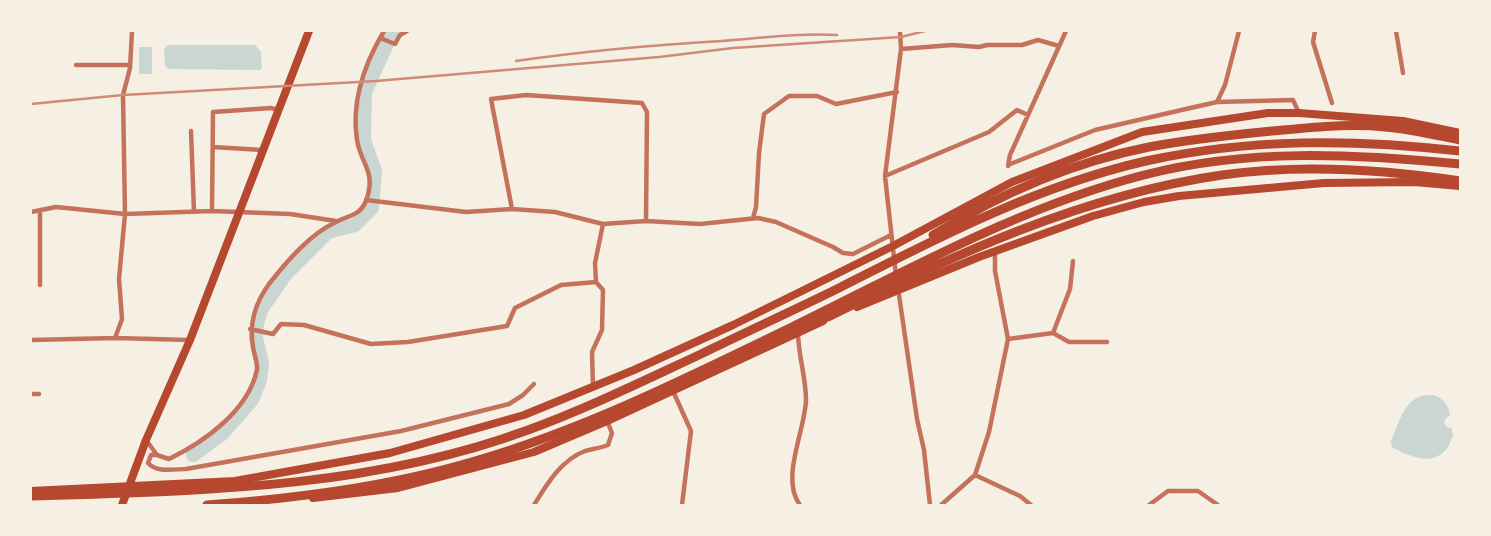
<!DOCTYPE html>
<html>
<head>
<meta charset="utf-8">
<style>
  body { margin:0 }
  #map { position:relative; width:1491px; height:536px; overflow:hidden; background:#f6efe4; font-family:Mulish,sans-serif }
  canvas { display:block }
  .frame { position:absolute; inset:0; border:32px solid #f6efe4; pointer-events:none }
</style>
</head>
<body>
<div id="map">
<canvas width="1491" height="536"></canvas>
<div class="frame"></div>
</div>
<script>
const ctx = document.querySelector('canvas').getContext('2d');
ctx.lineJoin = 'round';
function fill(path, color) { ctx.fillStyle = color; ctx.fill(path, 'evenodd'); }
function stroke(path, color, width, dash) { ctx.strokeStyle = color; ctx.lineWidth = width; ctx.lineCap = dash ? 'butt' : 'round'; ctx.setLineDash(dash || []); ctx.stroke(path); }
fill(new Path2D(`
  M 168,45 L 255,45 L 261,52 L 262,68 L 260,70 L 168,69 L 165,65 L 164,49 Z
  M 139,47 L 152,47 L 152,74 L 139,74 Z
  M 1433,395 C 1444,399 1448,404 1450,415 L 1446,418 L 1444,423 L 1448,428 L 1451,427 L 1453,435 C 1443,469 1415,460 1392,447 L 1391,441 C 1401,419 1405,393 1433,395 Z`), '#c9d6d2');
stroke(new Path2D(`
  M 193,455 L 222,434 L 252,400 L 260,380 L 262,363 L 256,338 L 257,324 L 261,310 L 285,275 L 328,232 L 355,225 L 372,208 L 375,171 L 364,140 L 365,92 L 393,31`), '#c9d6d2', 14);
stroke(new Path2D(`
  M 1315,31 L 1313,42 L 1332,103
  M 1396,31 L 1403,73
  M 380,38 L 395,44 L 400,35 L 407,31
  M 901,49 L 952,45 L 979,47 L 987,45 L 1022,45 L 1038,40 L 1059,46
  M 76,65 L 130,65
  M 1217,102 L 1225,85 L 1239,31
  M 191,131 L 194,212
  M 213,147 L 262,150
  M 1008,165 L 1095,130 L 1186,109 L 1217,102 L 1293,100 L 1299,113
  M 1008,166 L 1010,155 L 1066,31
  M 885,176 L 989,132 L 1017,110 L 1028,115
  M 366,200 L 466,212 L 512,209 L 555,212 L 603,224 L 646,221 L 700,224 L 758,218 L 776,222 L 833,247 L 843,253 L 853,254 L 891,235
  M 512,209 L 491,99 L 526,95 L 642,103 L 647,112 L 646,221
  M 212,211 L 213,112 L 271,108 L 278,110
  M 31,212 L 56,207 L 125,214 L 212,211 L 290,214 L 336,221
  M 753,218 L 756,207 L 759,153 L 764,114 L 789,96 L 817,96 L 836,104 L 897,92
  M 896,276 L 885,176 L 901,49 L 900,31
  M 40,285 L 40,210
  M 898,288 L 917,419 L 924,450 L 930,505
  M 250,329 L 273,334 L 281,324 L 304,325 L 371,344 L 408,342 L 507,326 L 515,308 L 561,285 L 596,282
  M 798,332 C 798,355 806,377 806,400 C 805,431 780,479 800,505
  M 1053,333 L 1069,342 L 1107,342
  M 115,338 L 122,319 L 119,279 L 125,214 L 123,95 L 130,68 L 132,31
  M 1008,339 L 1053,333 L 1070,289 L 1073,261
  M 31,340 L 115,338 L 190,340
  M 593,387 L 592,352 L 602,330 L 603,290 L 596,282 L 595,263 L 603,224
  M 673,391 L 691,431 L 682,505
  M 31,394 L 39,394
  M 146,440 L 157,455 L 169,459 C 204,442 248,411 257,370 C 258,364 254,354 253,347 C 249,324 255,303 269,284 C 287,261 310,234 336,222 C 348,215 359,217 366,201 C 377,172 361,165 357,140 C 351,102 365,63 384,31
  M 157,455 L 151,455 L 148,463 C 157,473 174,469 186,469 L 401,431 L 509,404 L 523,395 L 534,384
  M 975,475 L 1020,496 L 1031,505
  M 534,505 C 547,484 561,460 585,451 C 592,449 600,448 608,445 L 612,433 L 607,421
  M 941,505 L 975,475 L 989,432 L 1008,339 L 995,271 L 995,251
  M 1149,505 L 1168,491 L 1198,491 L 1218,505`), '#c5725c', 4.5);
stroke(new Path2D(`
  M 122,505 L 146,440 L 190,340 L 309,31`), '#b5482f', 8);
stroke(new Path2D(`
  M 857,307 L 979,257 L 1093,216 L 1144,202 L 1179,196 L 1324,183 L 1414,182 L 1460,186
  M 31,491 L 235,481 L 390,453 L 524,415 L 634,370 L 733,325 L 893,246 L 1012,182 L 1142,132 L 1268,113 L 1299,113 L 1403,121 L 1460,133
  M 313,498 L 398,488 L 534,452 L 607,421 L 823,321`), '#b5482f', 8);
stroke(new Path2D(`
  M 933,235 C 998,195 1073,162 1149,147 C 1190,139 1231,135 1272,131 C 1310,128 1348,123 1385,127 C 1410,129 1435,135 1460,140
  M 813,321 L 828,317 C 953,255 1083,195 1222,175 C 1301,164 1381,169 1460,181
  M 31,496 C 198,491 369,489 528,430 C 586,409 643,381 699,355 C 744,333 790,312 835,290 C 935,239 1036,186 1146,161 C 1251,138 1354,139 1460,151
  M 207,505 C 297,498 388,487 475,461 C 585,429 689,377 792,327 C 907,271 1019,207 1144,175 C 1248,148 1353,154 1460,164`), '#b5482f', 9);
stroke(new Path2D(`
  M 516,61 C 585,51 653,45 722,41 C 761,38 799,33 837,35
  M 31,104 L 123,95 L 376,81 L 659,57 L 733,48 L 901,37 L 925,31`), '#cf8b77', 2.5);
</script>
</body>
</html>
